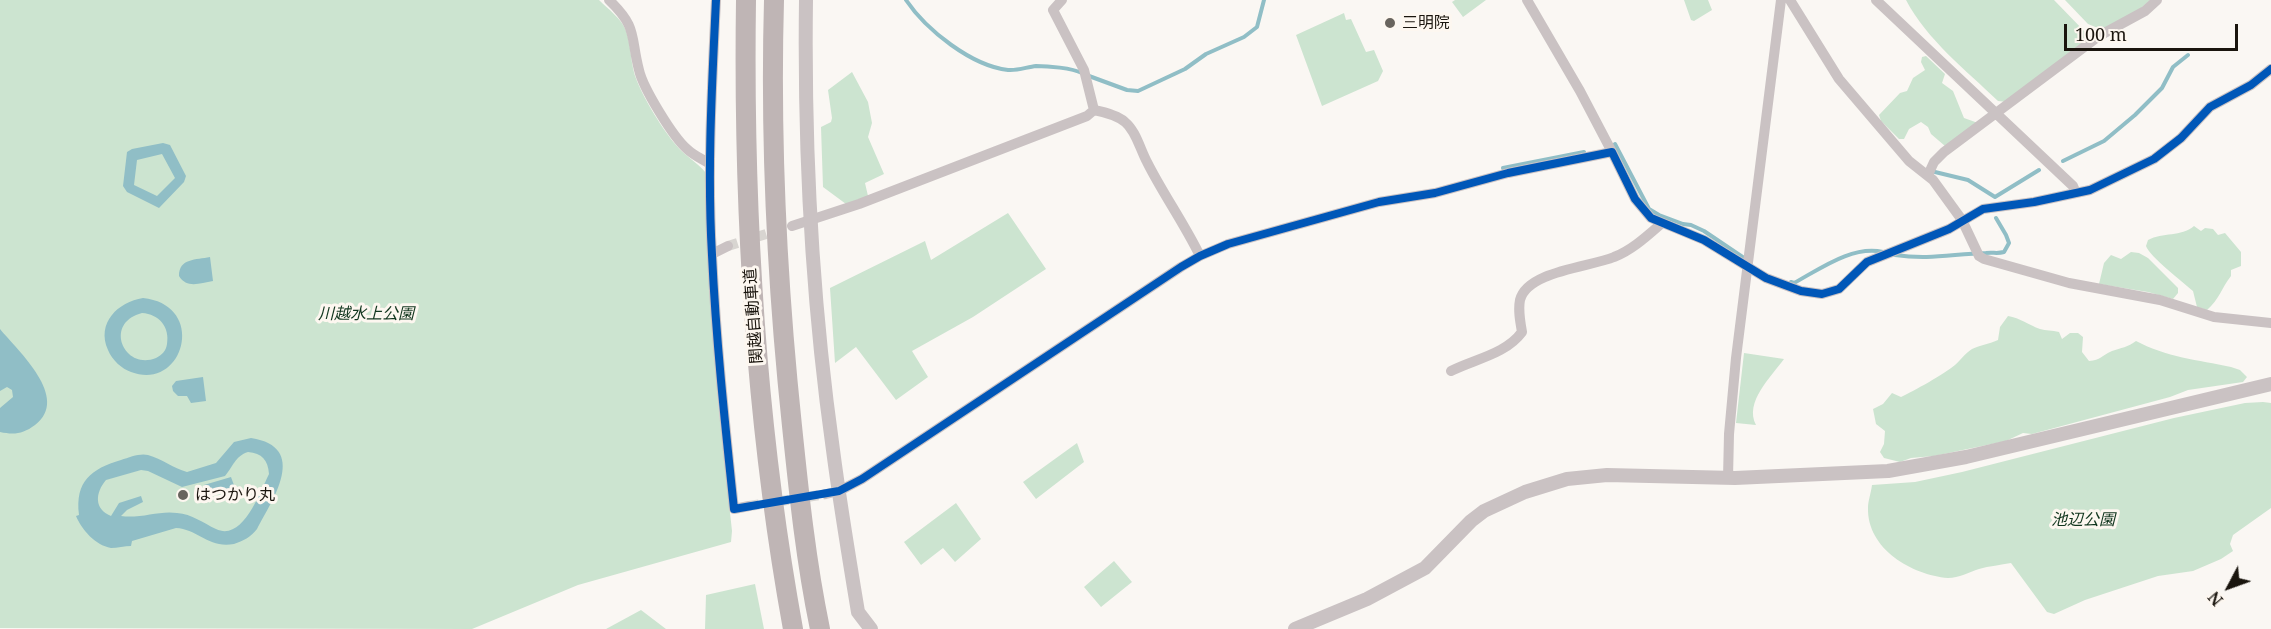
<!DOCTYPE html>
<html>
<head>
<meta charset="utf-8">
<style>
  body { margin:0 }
  #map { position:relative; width:2271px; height:629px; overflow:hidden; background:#faf7f3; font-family:"Noto Serif",serif }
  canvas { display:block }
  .north { position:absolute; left:2199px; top:557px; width:60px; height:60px; -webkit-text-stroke:4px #fdf7f0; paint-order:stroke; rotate:229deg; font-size:16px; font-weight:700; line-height:24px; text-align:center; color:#1a150e }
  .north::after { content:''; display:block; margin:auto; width:21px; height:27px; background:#1a150e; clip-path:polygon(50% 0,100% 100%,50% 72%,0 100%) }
  .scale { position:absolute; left:2064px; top:24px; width:174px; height:27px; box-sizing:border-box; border:3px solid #1a150e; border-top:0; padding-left:8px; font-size:18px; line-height:21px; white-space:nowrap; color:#1a150e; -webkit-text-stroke:4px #fdf7f0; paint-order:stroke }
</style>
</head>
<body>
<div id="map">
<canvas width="2271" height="629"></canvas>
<div class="north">N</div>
<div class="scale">100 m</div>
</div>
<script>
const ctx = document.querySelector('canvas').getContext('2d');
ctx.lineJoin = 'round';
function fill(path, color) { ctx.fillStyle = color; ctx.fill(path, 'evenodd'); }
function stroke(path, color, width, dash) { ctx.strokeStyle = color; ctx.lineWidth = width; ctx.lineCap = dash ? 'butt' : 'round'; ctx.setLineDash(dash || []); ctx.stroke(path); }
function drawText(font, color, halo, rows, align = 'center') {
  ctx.font = font + ' "Noto Serif","Noto Sans JP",serif'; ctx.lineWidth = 6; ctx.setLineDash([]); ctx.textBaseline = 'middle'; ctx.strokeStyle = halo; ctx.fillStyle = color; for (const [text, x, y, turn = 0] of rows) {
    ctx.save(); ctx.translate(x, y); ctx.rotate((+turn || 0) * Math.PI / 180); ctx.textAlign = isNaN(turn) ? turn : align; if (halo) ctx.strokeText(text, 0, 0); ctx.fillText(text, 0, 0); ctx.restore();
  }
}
fill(new Path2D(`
  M 0,0 L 599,0 C 608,9 622,19 626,31 C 632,48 630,65 637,81 C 644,99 663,130 676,145 C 685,156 697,162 706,173 L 718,402 L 732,531 L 731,542 L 578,585 L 472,629 L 0,628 Z
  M 1455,0 L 1486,0 L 1463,17 L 1452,2 Z
  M 1684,0 L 1708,0 L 1712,10 L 1694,21 L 1691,20 Z
  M 1906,0 L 2054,0 L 2089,36 L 2089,41 L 2007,102 L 1998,101 C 1966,70 1927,40 1906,0 Z
  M 2065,0 L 2150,0 L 2140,9 L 2103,30 L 2088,24 Z
  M 1344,13 L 1346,20 L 1351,19 L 1366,52 L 1374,50 L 1383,71 L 1378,81 L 1322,106 L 1296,35 Z
  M 1926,56 L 1945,74 L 1942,83 L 1953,91 L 1964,118 L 1978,123 L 1945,146 L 1931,134 L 1928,127 L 1921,122 L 1909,129 L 1904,139 L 1899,139 L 1881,121 L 1879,115 L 1900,93 L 1907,91 L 1913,78 L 1925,70 L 1921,62 L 1922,57 Z
  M 852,72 L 868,102 L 872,123 L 868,137 L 884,174 L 865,183 L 868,196 L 846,204 L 823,187 L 821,127 L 831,122 L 832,118 L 828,90 Z
  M 1008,213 L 1046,269 L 973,317 L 912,351 L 928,377 L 896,400 L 856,347 L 835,363 L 830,288 L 925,241 L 931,260 Z
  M 2194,226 L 2201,231 L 2205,228 L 2213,229 L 2218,235 L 2225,233 L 2241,252 L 2241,266 L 2231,270 L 2231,276 C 2222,287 2219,300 2207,310 L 2197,307 L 2193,291 C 2183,282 2150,257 2146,246 L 2148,240 C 2163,232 2181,237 2194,226 Z
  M 2131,252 L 2139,253 L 2148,258 L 2178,288 L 2178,293 L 2173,299 L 2148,292 L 2099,284 L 2104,263 L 2111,255 L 2121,259 Z
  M 2008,316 C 2020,318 2029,325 2040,329 C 2046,331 2052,330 2059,332 L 2062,339 L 2070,333 L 2078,333 L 2083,337 L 2082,352 L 2089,361 C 2101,360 2101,356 2112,351 C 2121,348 2128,347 2136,341 C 2166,357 2198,360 2231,367 L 2240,370 L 2247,377 L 2243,382 L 2188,390 L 2170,397 L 2032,434 L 2023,433 L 2006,441 L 1934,456 L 1911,458 L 1900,462 L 1884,458 L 1880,452 L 1884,444 L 1885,431 L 1876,424 L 1873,409 L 1883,404 L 1892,393 L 1901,397 C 1914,391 1944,374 1955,365 C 1961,360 1964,354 1972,349 C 1980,345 1990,344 1998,340 L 2000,327 Z
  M 1744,353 L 1784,359 C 1771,377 1744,402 1756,425 L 1736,423 Z
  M 2263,402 L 2271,403 L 2271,508 L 2233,535 L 2230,544 L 2233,551 L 2221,559 L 2193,571 L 2158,576 L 2085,600 L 2054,614 L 2047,612 L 2011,563 C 2001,565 1989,566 1979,569 C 1969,572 1959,578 1948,578 C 1912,575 1867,549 1868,508 C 1868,501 1871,493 1872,485 L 1915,482 L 1962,472 L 2174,418 L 2245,403 Z
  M 1077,443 L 1084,462 L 1036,499 L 1023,482 Z
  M 956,503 L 981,539 L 955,562 L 943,548 L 921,565 L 904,542 Z
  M 1114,561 L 1132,582 L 1101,607 L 1084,587 Z
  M 755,584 L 764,629 L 705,629 L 706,595 Z
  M 641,610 L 666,629 L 606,629 Z`), '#cce4d0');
fill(new Path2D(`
  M 163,143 L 170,145 L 186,176 L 184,182 L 159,208 L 127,192 L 123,186 L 127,152 L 132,149 ZM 162,154 L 175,178 L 157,196 L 134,185 L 137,160 Z
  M 210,257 L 213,281 C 200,283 187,289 179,276 C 179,258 196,260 210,257 Z
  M 143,298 C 208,305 184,392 131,372 C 122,369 112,360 108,350 C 96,323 118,302 143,298 ZM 142,313 C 159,314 170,327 167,344 C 166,351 162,355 156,358 C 124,371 103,323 142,313 Z
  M 0,329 C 18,351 71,398 35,425 C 23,434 14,435 0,432 L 0,408 L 13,397 L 12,390 L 7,387 L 0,391 Z
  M 203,377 L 206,401 L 191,403 L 187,396 L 178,396 L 173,391 L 172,386 L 176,381 Z
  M 251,438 C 309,447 273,499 257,529 C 251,537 243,541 234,544 C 209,549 198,529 176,528 L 132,541 L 131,546 C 125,546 117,548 111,548 C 95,545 82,530 76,516 L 79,515 C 75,481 91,469 121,460 C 130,457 140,453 148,455 C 162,459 173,468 187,472 L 216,463 L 234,442 ZM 248,452 C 262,453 268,460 269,474 C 260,492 243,542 216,529 C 203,523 192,514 177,513 C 160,510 140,519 121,516 L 127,510 L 143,502 L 141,496 L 119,503 L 111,516 C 94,509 95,493 106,480 L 141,470 L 148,471 L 182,487 L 225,476 C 233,467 235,456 248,452 Z
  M 231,477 L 235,488 L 208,496 L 204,485 Z`), '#90bec6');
stroke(new Path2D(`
  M 906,0 C 926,30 972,66 1008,70 C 1017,71 1027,67 1036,66 C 1048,66 1072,68 1082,73
  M 1089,76 L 1127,90 L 1138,91 L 1185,69 L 1206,54 L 1244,37 L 1257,27 L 1264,0
  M 1615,144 L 1649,209 L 1659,215 L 1683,224 L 1691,225 L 1704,231 L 1747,260
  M 2063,161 L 2104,141 L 2135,115 L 2162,88 L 2173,67 L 2188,55
  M 1503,168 L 1584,152
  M 1935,172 L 1968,180 L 1995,197 L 2039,170
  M 1895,255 C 1930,260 1952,254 1986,253 C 1993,252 1997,254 2004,252 L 2009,243 L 2006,235 L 1996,218
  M 1791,282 L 1794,283 C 1820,269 1852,245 1883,252`), '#90bec6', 4);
stroke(new Path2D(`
  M 728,246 L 779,230
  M 749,506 L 826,494`), '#d8d5d1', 10, [10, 5]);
stroke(new Path2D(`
  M 609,0 C 638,28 630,35 639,70 C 643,88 673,137 687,149 C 693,155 702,159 710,164
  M 716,0 C 712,85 707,170 712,255 C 716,340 725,424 734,509 L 749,506
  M 1062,0 L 1053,10 L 1084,70 L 1094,110
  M 1527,0 L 1580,91 L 1612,152
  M 1790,0 L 1839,79 L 1909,161 L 1933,180 L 1962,220 L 1979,256 L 1984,259 L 2069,283 L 2160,300 L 2214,317 L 2271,323
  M 1876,0 L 2073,186 L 2076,193
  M 1928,175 L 1934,162 L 1944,152 L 2099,36 L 2145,11 L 2157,0
  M 792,226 L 859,204 L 1087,116 L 1094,110 C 1104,112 1117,115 1125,122 C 1136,131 1140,149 1147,162 C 1163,194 1184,223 1200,256
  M 712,254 L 728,246
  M 1451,371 C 1475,359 1506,354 1522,332 C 1520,321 1518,310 1520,300 C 1527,271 1590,267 1614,257 C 1632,250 1647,236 1662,223
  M 1728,478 L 1729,434 L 1736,358 L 1781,0
  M 826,494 L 839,491 L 862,479 L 1181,267 L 1200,256 L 1228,244 L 1379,202 L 1435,193 L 1508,173 L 1612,152 L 1635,199 L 1651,218 L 1704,240 L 1766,278 L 1801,291 L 1822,294 L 1839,289 L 1867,262 L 1949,229 L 1983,209 L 2034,202 L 2090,190 L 2154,159 L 2181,138 L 2210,107 L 2251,85 L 2271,69`), '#cac2c3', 10);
stroke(new Path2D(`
  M 806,0 C 804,150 812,301 833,450 C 840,504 849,558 858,612 L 871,629
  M 1295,629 L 1367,599 L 1425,568 L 1471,521 L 1484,511 L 1525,492 L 1567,479 L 1607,475 L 1735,478 L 1888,471 L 1966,457 L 2271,384`), '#cac2c3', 14);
stroke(new Path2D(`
  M 746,0 C 743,211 755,421 793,629
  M 774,0 C 770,143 777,284 792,426 C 799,494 806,562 820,629`), '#bfb5b5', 20);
stroke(new Path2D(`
  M 716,0 C 712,85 707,170 712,255 C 716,340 725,424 734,509 L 839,491 L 862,479 L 1181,267 L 1200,256 L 1228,244 L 1379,202 L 1435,193 L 1508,173 L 1612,152 L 1635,199 L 1651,218 L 1704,240 L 1766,278 L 1801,291 L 1822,294 L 1839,289 L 1867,262 L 1949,229 L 1983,209 L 2034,202 L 2090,190 L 2154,159 L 2181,138 L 2210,107 L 2251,85 L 2271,69`), '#0057b8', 8);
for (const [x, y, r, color] of [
  [1390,23,6,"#68645e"],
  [183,495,6,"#68645e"]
]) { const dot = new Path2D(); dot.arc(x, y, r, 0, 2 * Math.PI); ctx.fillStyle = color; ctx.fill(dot); stroke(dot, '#fdf7f0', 2); }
drawText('16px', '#1a150e', '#fdf7f0', [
  ["三明院",1402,23],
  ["はつかり丸",195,495]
], 'left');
drawText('italic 16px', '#10351d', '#fdf7f0', [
  ["川越水上公園",366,314],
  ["池辺公園",2083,520]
]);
drawText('16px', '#1a150e', '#fdf7f0', [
  ["関越自動車道",754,316,-94]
]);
</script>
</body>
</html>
